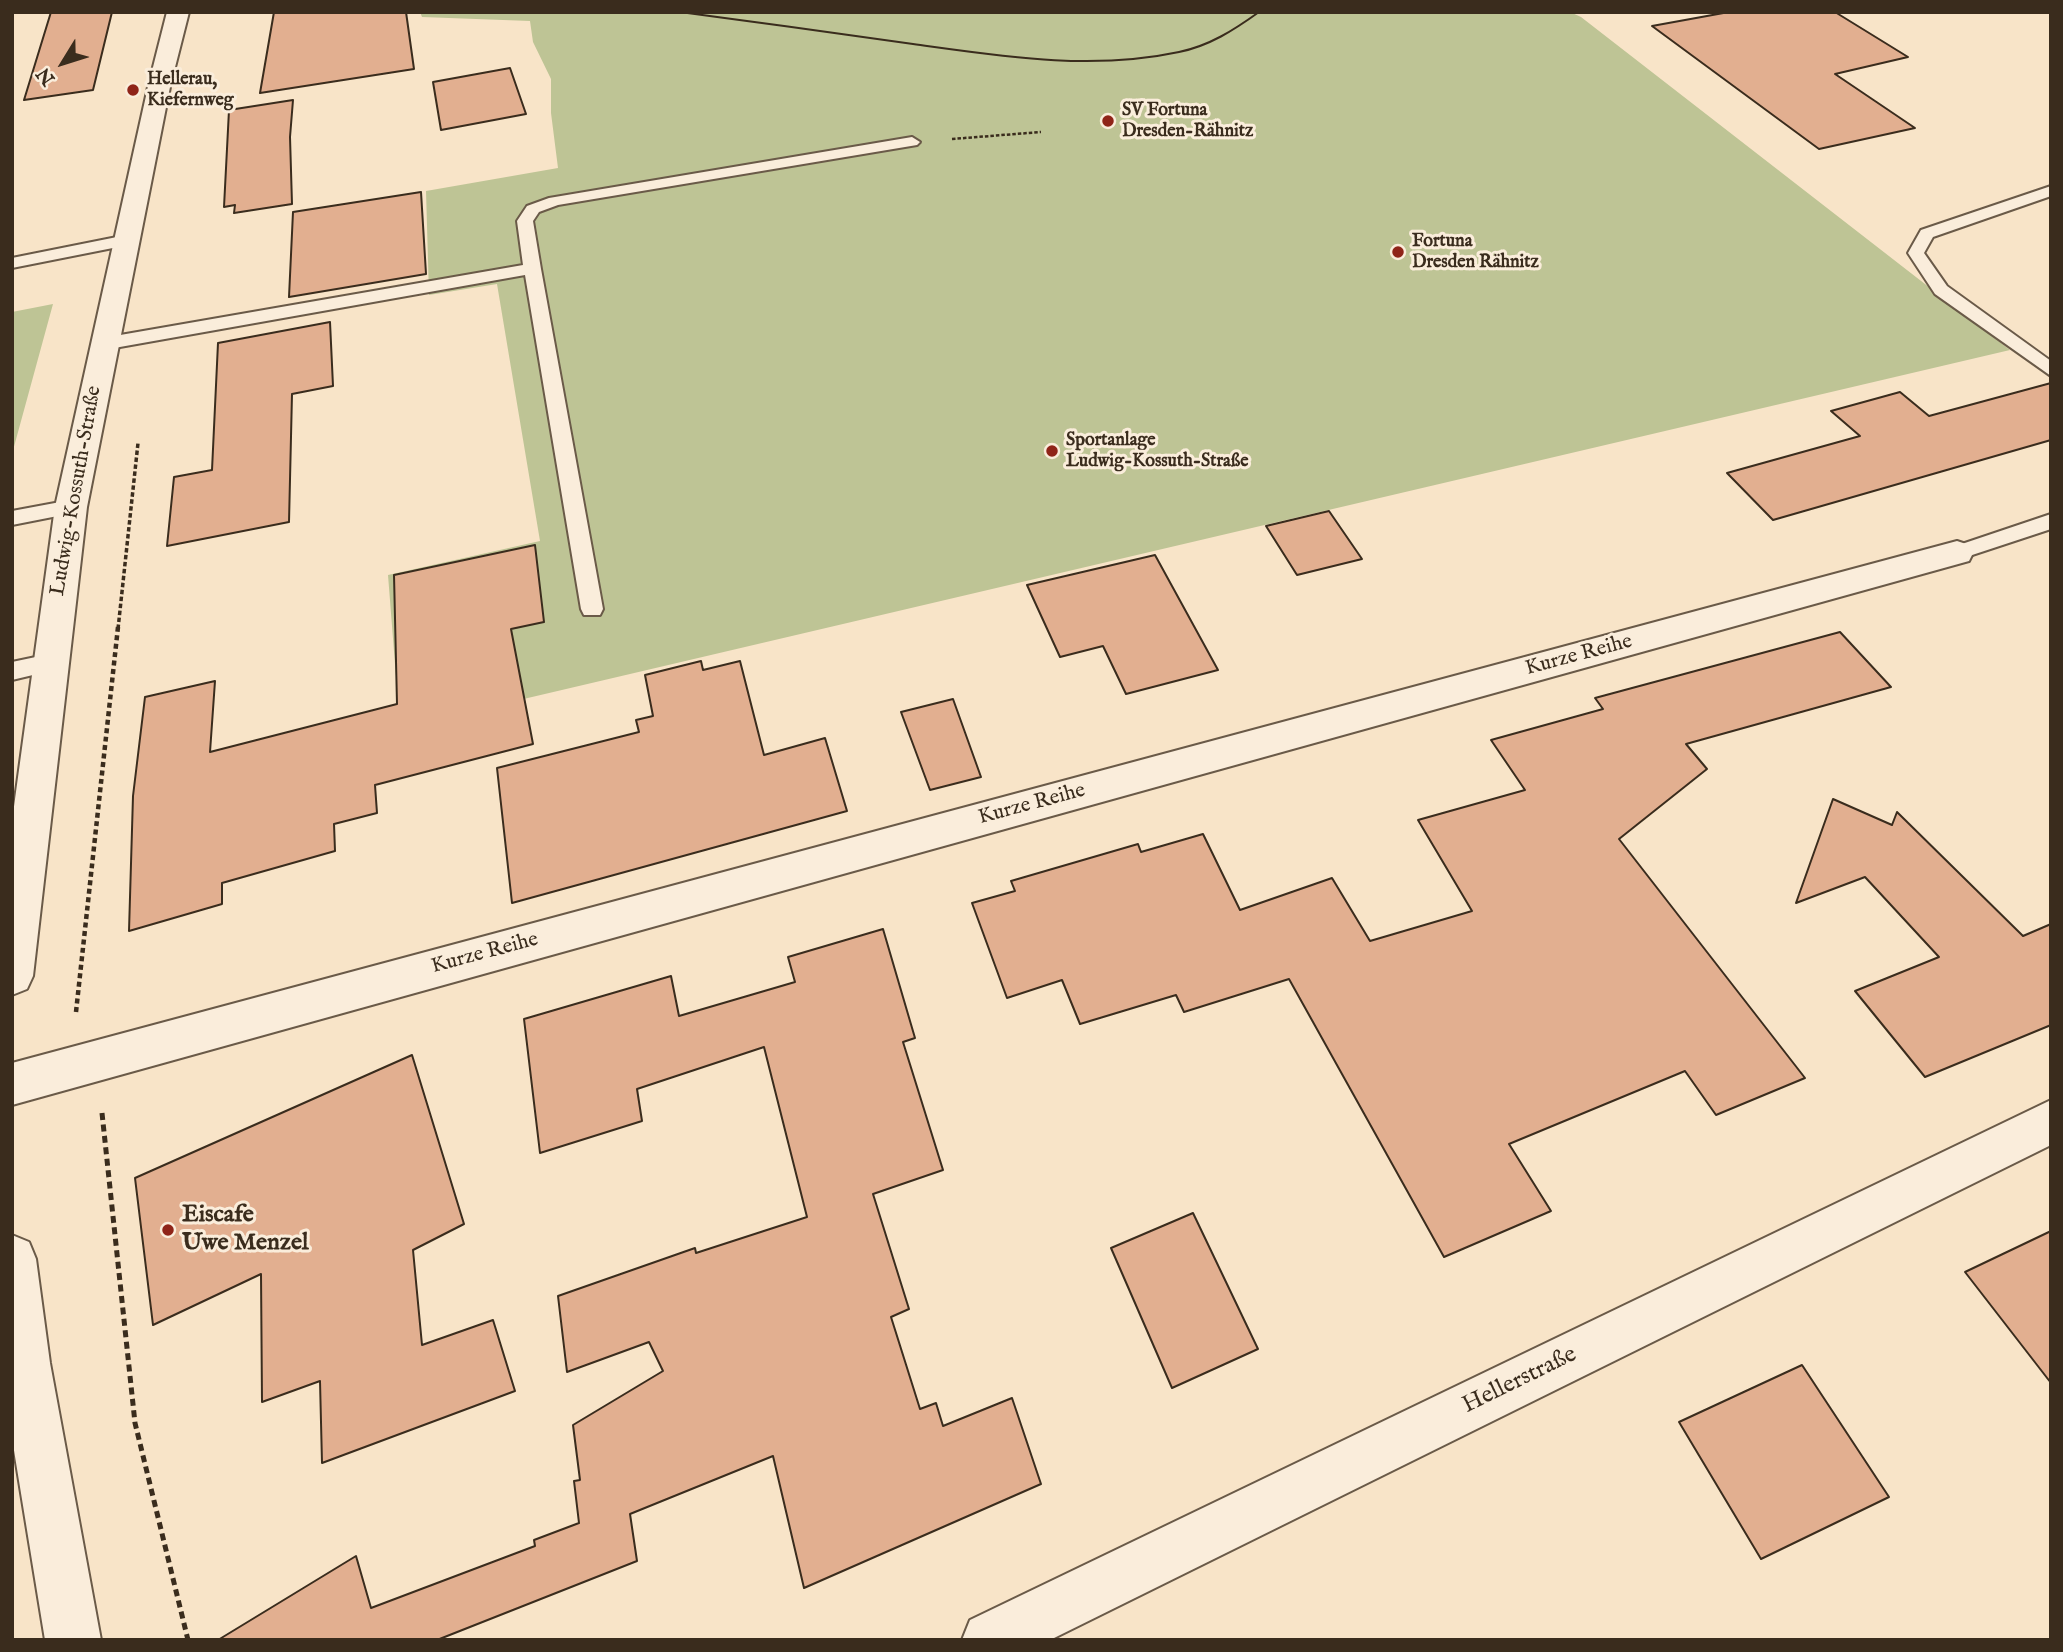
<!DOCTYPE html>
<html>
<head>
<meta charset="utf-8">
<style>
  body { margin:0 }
  #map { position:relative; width:2063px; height:1652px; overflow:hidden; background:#f8e4c8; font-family:"IM FELL English",serif }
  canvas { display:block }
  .frame { position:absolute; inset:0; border:14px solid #3a2c1d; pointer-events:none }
  .north { position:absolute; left:28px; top:28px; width:70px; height:70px; -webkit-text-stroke:5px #faeddb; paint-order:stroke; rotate:232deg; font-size:19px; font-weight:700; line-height:28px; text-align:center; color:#3a2c1d }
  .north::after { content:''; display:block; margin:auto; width:24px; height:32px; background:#3a2c1d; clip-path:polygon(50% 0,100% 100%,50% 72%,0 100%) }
</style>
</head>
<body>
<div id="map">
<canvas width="2063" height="1652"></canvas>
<div class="frame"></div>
<div class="north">N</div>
</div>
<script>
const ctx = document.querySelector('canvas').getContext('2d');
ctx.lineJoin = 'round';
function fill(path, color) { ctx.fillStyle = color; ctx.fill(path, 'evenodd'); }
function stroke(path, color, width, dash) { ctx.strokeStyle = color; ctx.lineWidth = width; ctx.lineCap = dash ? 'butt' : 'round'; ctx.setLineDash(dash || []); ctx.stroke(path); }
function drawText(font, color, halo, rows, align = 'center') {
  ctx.font = font + ' "IM FELL English",serif'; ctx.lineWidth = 6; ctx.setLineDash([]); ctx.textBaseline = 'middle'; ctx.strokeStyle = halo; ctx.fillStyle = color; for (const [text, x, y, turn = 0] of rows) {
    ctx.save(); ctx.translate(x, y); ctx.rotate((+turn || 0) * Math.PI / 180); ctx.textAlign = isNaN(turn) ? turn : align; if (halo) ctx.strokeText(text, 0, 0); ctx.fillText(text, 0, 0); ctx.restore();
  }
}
fill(new Path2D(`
  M 420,12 L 1570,12 L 1581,17 L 2010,350 L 400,728 L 388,575 L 540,541 L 497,284 L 429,295 L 426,191 L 558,168 L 551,113 L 551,79 L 533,42 L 530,21 L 422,17 Z
  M 53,304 L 12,454 L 12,312 Z`), '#bec495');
const building = new Path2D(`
  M 51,12 L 112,12 L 93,90 L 24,100 Z
  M 274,12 L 406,12 L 414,69 L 260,93 Z
  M 1729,12 L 1835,12 L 1908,57 L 1835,74 L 1915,128 L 1819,149 L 1652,26 Z
  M 510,68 L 526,114 L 441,130 L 433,82 Z
  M 293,100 L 290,137 L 292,204 L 234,213 L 235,205 L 224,207 L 229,110 Z
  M 421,192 L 426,274 L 289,297 L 293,212 Z
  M 330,322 L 333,386 L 292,394 L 289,522 L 167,546 L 174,477 L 212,470 L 218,343 Z
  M 2051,383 L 2051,440 L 1773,520 L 1727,473 L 1860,436 L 1831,411 L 1900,392 L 1929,416 Z
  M 1329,511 L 1362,559 L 1297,575 L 1266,526 Z
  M 535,545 L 544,622 L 511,629 L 533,744 L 375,785 L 377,813 L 334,824 L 335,851 L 222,883 L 222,904 L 129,931 L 133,796 L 145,697 L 215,681 L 210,752 L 397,704 L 394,575 Z
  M 1155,555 L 1218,670 L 1126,694 L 1103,646 L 1060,657 L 1027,585 Z
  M 1840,632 L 1891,687 L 1686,744 L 1707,769 L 1619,839 L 1805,1078 L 1716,1115 L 1685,1071 L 1509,1144 L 1551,1211 L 1444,1257 L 1289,979 L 1184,1012 L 1176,995 L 1080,1024 L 1062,980 L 1007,998 L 972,903 L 1015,891 L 1011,881 L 1138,844 L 1141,852 L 1203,834 L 1240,910 L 1332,878 L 1370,941 L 1472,911 L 1418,820 L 1525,790 L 1491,740 L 1603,709 L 1595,698 Z
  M 701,661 L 703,670 L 740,661 L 764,755 L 825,738 L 847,811 L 512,903 L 497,768 L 639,732 L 636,720 L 653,716 L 645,675 Z
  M 953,699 L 981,777 L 930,790 L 901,712 Z
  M 1833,799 L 1892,825 L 1897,812 L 2023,936 L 2051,924 L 2051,1025 L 1925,1077 L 1855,991 L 1939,957 L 1865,877 L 1796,903 Z
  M 883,929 L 915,1038 L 903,1042 L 943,1170 L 873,1194 L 909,1309 L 891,1317 L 920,1409 L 936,1403 L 943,1426 L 1012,1398 L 1041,1484 L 804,1588 L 773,1456 L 630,1514 L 637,1561 L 437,1640 L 218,1640 L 356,1556 L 371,1608 L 535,1546 L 534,1540 L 579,1523 L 574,1481 L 580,1480 L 573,1425 L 663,1371 L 649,1342 L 567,1372 L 558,1296 L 695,1248 L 696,1253 L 807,1217 L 764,1047 L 637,1089 L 642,1121 L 540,1153 L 524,1019 L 671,976 L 679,1016 L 795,982 L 788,957 Z
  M 412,1055 L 464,1224 L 413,1250 L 422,1345 L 493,1320 L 515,1391 L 322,1463 L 320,1381 L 262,1402 L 261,1274 L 153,1325 L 135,1178 Z
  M 1193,1213 L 1258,1349 L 1172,1388 L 1111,1248 Z
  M 2051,1231 L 2051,1383 L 1965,1272 Z
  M 1802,1365 L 1889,1497 L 1761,1559 L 1679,1422 Z`);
fill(building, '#e2af90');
stroke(building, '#3a2c1d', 2);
const service = new Path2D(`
  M 912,137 L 920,142 L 917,145 L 558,205 L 539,212 L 533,221 L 541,269 L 603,609 L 600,615 L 584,615 L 581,609 L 525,275 L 103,350 L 94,344 L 103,338 L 523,265 L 517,221 L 527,206 L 549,198 Z
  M 2051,186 L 2051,196 L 1933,237 L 1924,253 L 1947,286 L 2051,361 L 2051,376 L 1935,294 L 1908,253 L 1921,230 Z
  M 127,235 L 133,236 L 133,244 L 12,268 L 12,258 Z
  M 71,500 L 78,502 L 81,507 L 78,512 L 12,525 L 12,511 Z
  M 2051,514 L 2051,529 L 1957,560 L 1950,558 L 1947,553 L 1950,548 Z
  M 50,654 L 58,657 L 61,663 L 58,669 L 12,680 L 12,662 Z`);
const minor = new Path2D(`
  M 1957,541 L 1969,545 L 1973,553 L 1969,561 L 12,1105 L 12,1063 Z
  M 2051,1100 L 2051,1145 L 1050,1640 L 962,1640 L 970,1620 Z`);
const tertiary = new Path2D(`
  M 167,12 L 189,12 L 170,87 L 87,507 L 33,976 L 27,989 L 12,995 L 12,821 L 55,507 L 148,87 Z
  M 12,1235 L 29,1242 L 36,1259 L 50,1363 L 101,1640 L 45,1640 L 12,1438 Z`);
stroke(service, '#6a5a48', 4);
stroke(minor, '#6a5a48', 4);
stroke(tertiary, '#6a5a48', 4);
stroke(new Path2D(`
  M 952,139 L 1041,132`), '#3a2c1d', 2.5, [3.5, 2]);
stroke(new Path2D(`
  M 118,629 L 138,443`), '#3a2c1d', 3.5, [4.5, 2.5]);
stroke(new Path2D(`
  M 76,1012 L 118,627`), '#3a2c1d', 4.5, [5, 3.5]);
stroke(new Path2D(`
  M 102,1113 L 135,1423 L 188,1640`), '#3a2c1d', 5, [7, 4.5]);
fill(service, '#faeddb');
fill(minor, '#faeddb');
fill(tertiary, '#faeddb');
stroke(new Path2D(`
  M 680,12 C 758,22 835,33 913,44 C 1000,56 1091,71 1179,52 C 1209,46 1234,30 1259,12`), '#3a2c1d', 2);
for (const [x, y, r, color] of [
  [133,90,7,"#8f2418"],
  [1108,121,7,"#8f2418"],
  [1398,252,7,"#8f2418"],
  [1052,451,7,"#8f2418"],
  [168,1230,7,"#8f2418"]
]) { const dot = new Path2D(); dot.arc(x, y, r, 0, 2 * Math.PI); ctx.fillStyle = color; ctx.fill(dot); stroke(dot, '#faeddb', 2.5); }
drawText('bold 18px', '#3a2c1d', '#faeddb', [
  ["Hellerau,",147,80],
  ["Kiefernweg",147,101],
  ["SV Fortuna",1122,111],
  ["Dresden-Rähnitz",1122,132],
  ["Fortuna",1412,242],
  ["Dresden Rähnitz",1412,263],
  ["Sportanlage",1066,441],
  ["Ludwig-Kossuth-Straße",1066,462]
], 'left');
drawText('21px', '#3a2c1d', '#faeddb', [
  ["Ludwig-Kossuth-Straße",77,491,-80],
  ["Kurze Reihe",1579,656,-15],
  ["Kurze Reihe",1032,805,-15],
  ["Kurze Reihe",485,954,-15]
]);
drawText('bold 24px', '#3a2c1d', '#faeddb', [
  ["Eiscafe",182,1216],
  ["Uwe Menzel",182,1244]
], 'left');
drawText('24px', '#3a2c1d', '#faeddb', [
  ["Hellerstraße",1520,1381,-26]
]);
</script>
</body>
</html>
